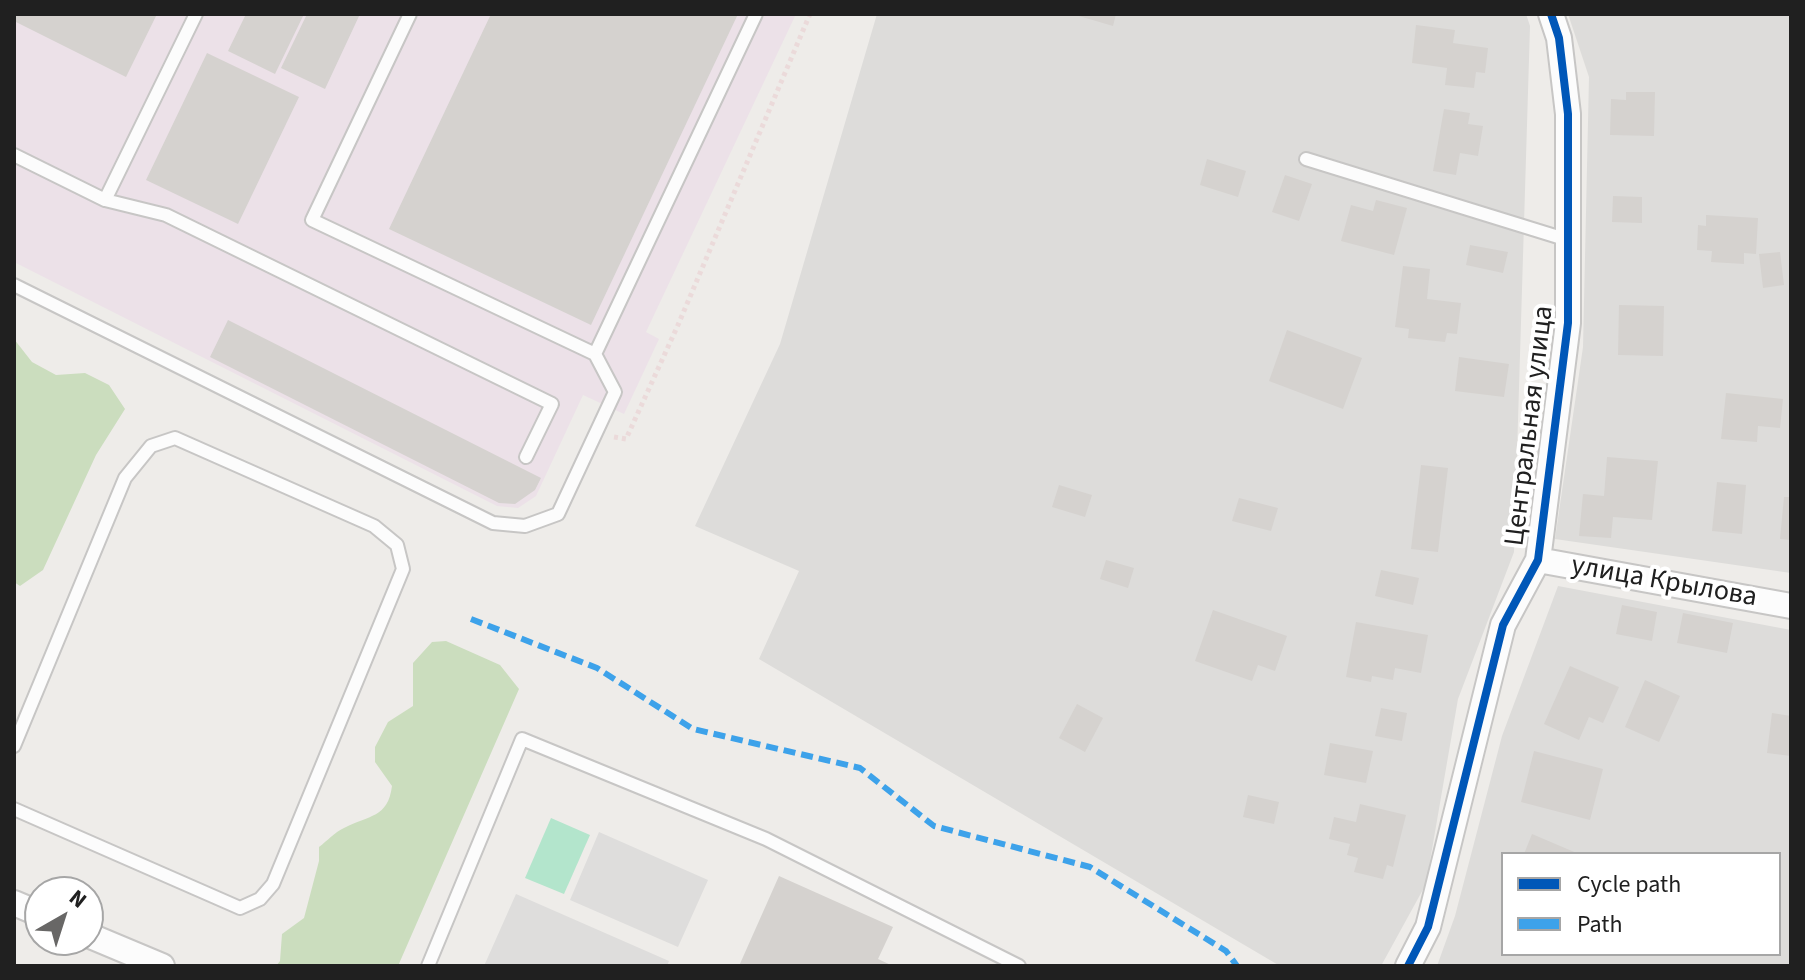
<!DOCTYPE html>
<html>
<head>
<meta charset="utf-8">
<style>
  body { margin:0 }
  #map { position:relative; width:1805px; height:980px; overflow:hidden; background:#eeece9; font-family:"Source Sans 3",sans-serif }
  canvas { display:block }
  .frame { position:absolute; inset:0; border:16px solid #202020; pointer-events:none }
  .legend { position:absolute; left:1501px; top:852px; width:280px; height:104px; box-sizing:border-box; background:#fff; border:2px solid #a6a6a6; margin:0; padding:10px 14px; list-style:none; font-size:24px; color:#202020 }
  .legend li { display:flex; align-items:center; gap:16px; height:40px }
  .legend b { width:40px; border:2px solid #a6a6a6 }
  .north { position:absolute; left:24px; top:876px; width:80px; height:80px; box-sizing:border-box; background:#fff; border:2px solid #a6a6a6; border-radius:50%; rotate:39deg; font-size:22px; font-weight:700; line-height:32px; text-align:center; color:#202020 }
  .north::after { content:''; display:block; margin:auto; width:28px; height:36px; background:#686766; clip-path:polygon(50% 0,100% 100%,50% 72%,0 100%) }
</style>
</head>
<body>
<div id="map">
<canvas width="1805" height="980"></canvas>
<div class="frame"></div>
<ul class="legend">
<li><b style="height:10px;background:#0057b8"></b>Cycle path</li>
<li><b style="height:10px;background:#3da2ea"></b>Path</li>
</ul>
<div class="north">N</div>
</div>
<script>
const ctx = document.querySelector('canvas').getContext('2d');
ctx.lineJoin = 'round';
function fill(path, color) { ctx.fillStyle = color; ctx.fill(path, 'evenodd'); }
function stroke(path, color, width, dash) { ctx.strokeStyle = color; ctx.lineWidth = width; ctx.lineCap = dash ? 'butt' : 'round'; ctx.setLineDash(dash || []); ctx.stroke(path); }
function drawText(font, color, halo, rows, align = 'center') {
  ctx.font = font + ' "Source Sans 3",sans-serif'; ctx.lineWidth = 8; ctx.setLineDash([]); ctx.textBaseline = 'middle'; ctx.strokeStyle = halo; ctx.fillStyle = color; for (const [text, x, y, turn = 0] of rows) {
    ctx.save(); ctx.translate(x, y); ctx.rotate((+turn || 0) * Math.PI / 180); ctx.textAlign = isNaN(turn) ? turn : align; if (halo) ctx.strokeText(text, 0, 0); ctx.fillText(text, 0, 0); ctx.restore();
  }
}
fill(new Path2D(`
  M 877,14 L 1526,14 L 1530,26 L 1514,552 L 1458,699 L 1426,884 L 1381,966 L 1280,966 L 759,659 L 799,571 L 695,526 L 780,344 Z
  M 1568,14 L 1791,14 L 1791,573 L 1555,539 L 1583,347 L 1589,77 Z
  M 1558,586 L 1791,630 L 1791,966 L 1437,966 L 1455,916 L 1502,736 ZM 1503,854 L 1779,854 L 1779,954 L 1503,954 Z`), '#dddcda');
fill(new Path2D(`
  M 14,14 L 796,14 L 646,332 L 659,339 L 624,414 L 583,395 L 536,496 L 518,508 L 497,506 L 14,262 Z`), '#ece1e8');
fill(new Path2D(`
  M 14,339 L 32,362 L 56,375 L 85,373 L 109,385 L 125,409 L 96,455 L 43,570 L 20,586 L 14,582 Z
  M 446,641 L 500,665 L 519,689 L 398,966 L 276,966 L 280,961 L 282,934 L 304,918 L 319,861 L 319,847 C 327,841 335,832 344,828 C 369,815 388,818 392,786 L 375,762 L 375,747 L 388,722 L 413,706 L 413,663 L 432,642 Z`), '#cbddbe');
fill(new Path2D(`
  M 551,818 L 590,835 L 564,894 L 525,878 Z`), '#b3e5cc');
fill(new Path2D(`
  M 599,832 L 708,880 L 678,947 L 570,900 Z
  M 516,894 L 669,961 L 667,966 L 484,966 Z`), '#dedddc');
fill(new Path2D(`
  M 14,14 L 157,14 L 126,77 L 14,21 Z
  M 246,14 L 304,14 L 275,74 L 228,51 Z
  M 307,14 L 360,14 L 325,89 L 281,68 Z
  M 491,14 L 738,14 L 591,325 L 389,229 Z
  M 1072,14 L 1116,14 L 1113,26 Z
  M 1416,25 L 1455,30 L 1453,43 L 1488,48 L 1485,73 L 1476,72 L 1474,88 L 1445,85 L 1447,68 L 1412,63 Z
  M 207,53 L 299,97 L 238,224 L 146,180 Z
  M 1626,92 L 1655,92 L 1654,136 L 1610,135 L 1611,99 L 1626,100 Z
  M 1444,109 L 1470,113 L 1468,124 L 1483,126 L 1478,156 L 1460,153 L 1456,175 L 1433,171 Z
  M 1207,159 L 1246,171 L 1238,197 L 1200,185 Z
  M 1285,175 L 1312,184 L 1299,221 L 1272,212 Z
  M 1613,196 L 1642,197 L 1642,223 L 1612,222 Z
  M 1376,200 L 1407,208 L 1394,255 L 1341,241 L 1351,205 L 1373,211 Z
  M 1706,215 L 1758,218 L 1756,254 L 1744,253 L 1744,264 L 1711,262 L 1712,251 L 1697,250 L 1698,225 L 1706,226 Z
  M 1470,245 L 1508,252 L 1503,273 L 1466,265 Z
  M 1780,252 L 1784,285 L 1763,288 L 1759,254 Z
  M 1403,266 L 1430,269 L 1427,299 L 1461,303 L 1457,334 L 1447,333 L 1445,342 L 1408,338 L 1409,329 L 1395,327 Z
  M 1619,305 L 1664,306 L 1663,356 L 1618,355 Z
  M 228,320 L 541,478 L 535,490 L 515,504 L 499,503 L 210,357 Z
  M 1287,330 L 1362,358 L 1343,409 L 1269,381 Z
  M 1459,357 L 1509,364 L 1504,397 L 1455,391 Z
  M 1726,393 L 1783,399 L 1780,428 L 1758,426 L 1757,442 L 1721,439 Z
  M 1607,457 L 1658,461 L 1652,520 L 1613,517 L 1611,538 L 1579,536 L 1583,494 L 1604,496 Z
  M 1421,465 L 1448,468 L 1438,552 L 1411,549 Z
  M 1717,482 L 1746,485 L 1742,534 L 1712,531 Z
  M 1059,485 L 1092,495 L 1085,517 L 1052,507 Z
  M 1784,497 L 1791,497 L 1791,540 L 1780,539 Z
  M 1239,498 L 1278,508 L 1271,531 L 1232,521 Z
  M 1106,560 L 1134,568 L 1128,588 L 1100,579 Z
  M 1381,570 L 1419,578 L 1413,605 L 1375,596 Z
  M 1622,605 L 1657,612 L 1652,641 L 1616,634 Z
  M 1213,610 L 1287,636 L 1275,671 L 1258,665 L 1252,681 L 1195,661 Z
  M 1683,613 L 1733,623 L 1727,653 L 1677,643 Z
  M 1356,622 L 1428,635 L 1421,673 L 1395,668 L 1393,680 L 1372,676 L 1371,682 L 1346,677 Z
  M 1570,666 L 1619,687 L 1603,723 L 1589,717 L 1579,740 L 1544,724 Z
  M 1645,680 L 1680,696 L 1659,742 L 1625,727 Z
  M 1077,704 L 1103,718 L 1085,752 L 1059,738 Z
  M 1381,708 L 1407,713 L 1402,741 L 1375,736 Z
  M 1772,713 L 1791,716 L 1791,756 L 1767,753 Z
  M 1330,743 L 1373,751 L 1366,783 L 1324,775 Z
  M 1534,751 L 1603,769 L 1590,820 L 1521,802 Z
  M 1248,795 L 1279,802 L 1274,824 L 1243,817 Z
  M 1360,804 L 1406,815 L 1393,867 L 1387,865 L 1383,879 L 1354,872 L 1358,858 L 1347,855 L 1350,844 L 1329,839 L 1334,817 L 1356,822 Z
  M 1532,834 L 1579,854 L 1524,854 Z
  M 779,876 L 893,927 L 878,959 L 893,966 L 739,966 Z`), '#d5d2cf');
const service = new Path2D(`
  M 14,155 L 105,200 L 166,215 L 552,404 L 526,457
  M 1306,159 L 1568,240
  M 105,200 L 196,14
  M 14,285 L 493,523 L 525,526 L 558,514 L 615,392 L 595,354 L 312,220 L 410,14
  M 595,354 L 756,14
  M 14,746 L 125,478 L 151,446 L 175,438 L 374,526 L 397,545 L 403,569 L 273,884 L 260,899 L 240,908 L 14,809
  M 428,966 L 522,739 L 766,839 L 1019,966`);
const minor = new Path2D(`
  M 1538,560 L 1791,606
  M 14,903 L 40,914
  M 88,935 L 162,966
  M 1408,966 L 1428,927 L 1503,625 L 1538,560 L 1568,323 L 1568,114 L 1559,38 L 1551,14`);
stroke(service, '#c7c6c5', 16);
stroke(minor, '#c7c6c5', 28);
stroke(new Path2D(`
  M 614,437 L 626,439 L 678,325 L 810,14`), '#ebdada', 5, [4, 4]);
stroke(service, '#fcfcfc', 12);
stroke(minor, '#fcfcfc', 24);
stroke(new Path2D(`
  M 471,619 L 597,668 L 693,729 L 860,768 L 934,826 L 1090,867 L 1226,951 L 1237,966`), '#3da2ea', 6, [12, 6]);
stroke(new Path2D(`
  M 1408,966 L 1428,927 L 1503,625 L 1538,560 L 1568,323 L 1568,114 L 1559,38 L 1551,14`), '#0057b8', 8);
drawText('28px', '#202020', '#fff', [
  ["Центральная улица",1531,426,-83],
  ["улица Крылова",1664,583,10]
]);
</script>
</body>
</html>
